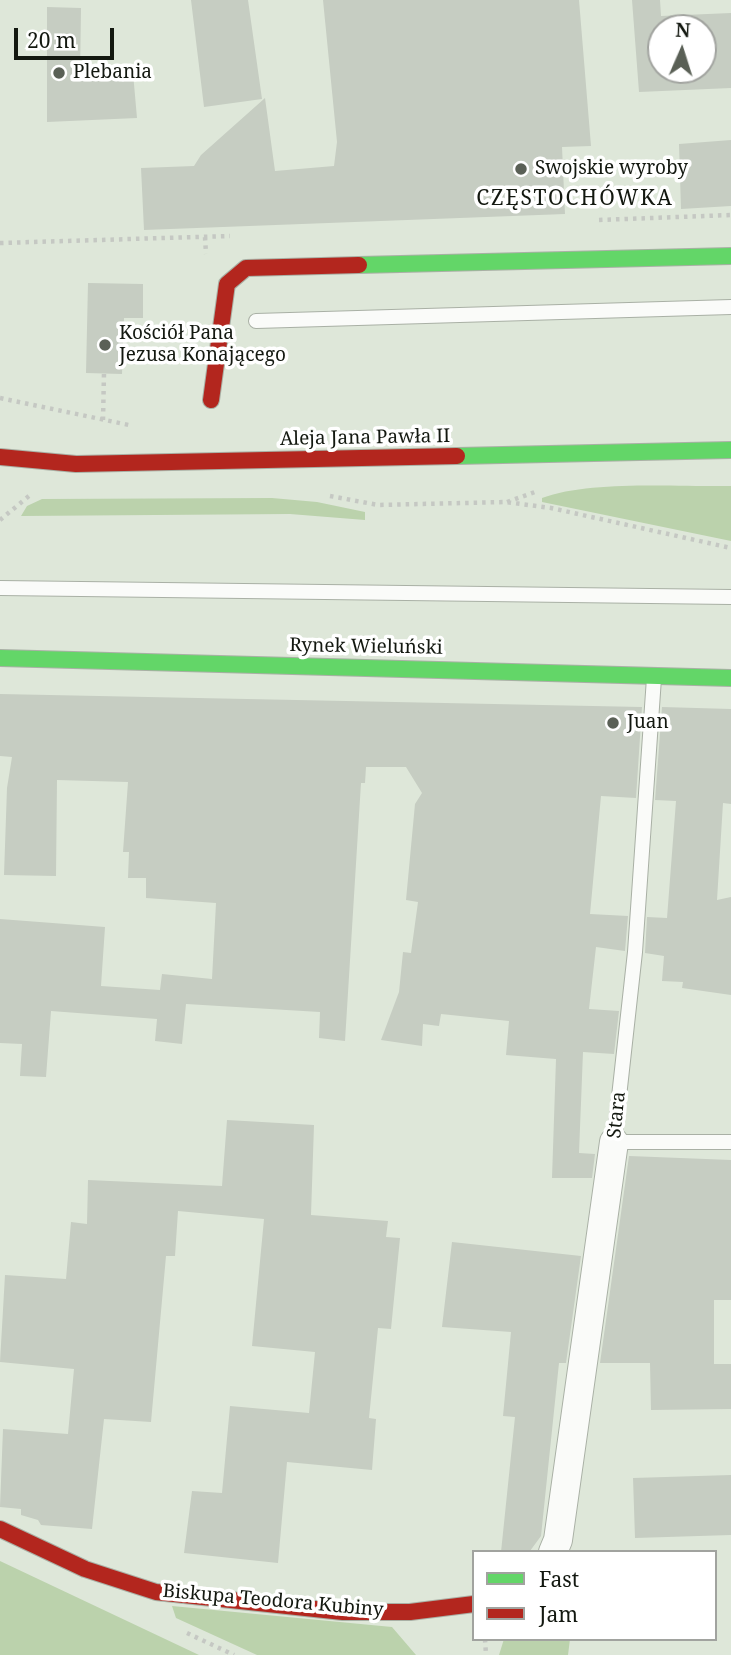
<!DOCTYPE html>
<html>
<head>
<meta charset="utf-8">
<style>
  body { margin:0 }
  #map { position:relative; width:731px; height:1655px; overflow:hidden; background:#dee7d9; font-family:"Noto Serif",serif }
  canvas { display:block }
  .legend { position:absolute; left:472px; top:1550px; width:245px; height:91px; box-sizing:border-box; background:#fff; border:2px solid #a1a39f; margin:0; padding:9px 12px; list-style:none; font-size:21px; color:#131810 }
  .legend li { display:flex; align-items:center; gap:14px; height:35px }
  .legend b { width:35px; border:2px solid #a1a39f }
  .north { position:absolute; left:647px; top:14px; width:70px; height:70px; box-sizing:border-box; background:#fff; border:2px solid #a1a39f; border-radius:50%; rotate:3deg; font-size:19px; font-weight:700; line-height:28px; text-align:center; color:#131810 }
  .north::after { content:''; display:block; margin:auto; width:24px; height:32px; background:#5a6056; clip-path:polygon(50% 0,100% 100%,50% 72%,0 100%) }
  .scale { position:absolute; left:14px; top:28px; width:100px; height:32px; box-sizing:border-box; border:4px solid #131810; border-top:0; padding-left:9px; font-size:21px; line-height:24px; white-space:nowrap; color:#131810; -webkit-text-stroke:5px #fff; paint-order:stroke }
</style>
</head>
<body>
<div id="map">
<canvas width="731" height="1655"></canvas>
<ul class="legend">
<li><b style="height:9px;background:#63d668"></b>Fast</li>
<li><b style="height:9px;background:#b3261e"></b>Jam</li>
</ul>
<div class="north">N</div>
<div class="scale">20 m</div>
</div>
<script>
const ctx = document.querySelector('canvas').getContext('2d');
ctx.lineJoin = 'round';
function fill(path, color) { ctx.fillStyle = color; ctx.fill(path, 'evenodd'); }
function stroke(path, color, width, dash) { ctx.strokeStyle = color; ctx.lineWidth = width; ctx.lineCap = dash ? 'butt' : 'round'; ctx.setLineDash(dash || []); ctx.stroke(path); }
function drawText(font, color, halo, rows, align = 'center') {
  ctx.font = font + ' "Noto Serif",serif'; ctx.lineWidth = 7; ctx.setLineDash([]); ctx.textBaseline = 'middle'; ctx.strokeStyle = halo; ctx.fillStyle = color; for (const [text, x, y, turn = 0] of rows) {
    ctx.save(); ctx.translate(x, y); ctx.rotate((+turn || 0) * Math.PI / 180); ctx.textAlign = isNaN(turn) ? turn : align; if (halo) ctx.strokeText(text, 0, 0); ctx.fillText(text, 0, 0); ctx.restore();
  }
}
fill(new Path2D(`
  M 731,486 L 731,541 L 542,502 L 542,498 C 590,480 678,487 731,486 Z
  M 272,498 L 317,502 L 365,512 L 365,520 L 290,514 L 21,516 L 27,506 L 42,499 Z
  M 0,1561 L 199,1655 L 0,1655 Z
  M 172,1606 L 392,1627 L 416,1655 L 257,1655 L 176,1618 Z
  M 504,1639 L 570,1639 L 568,1655 L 499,1655 Z`), '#bbd2ac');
fill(new Path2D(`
  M 191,0 L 248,0 L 262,99 L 204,107 Z
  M 323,0 L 579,0 L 591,146 L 562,147 L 565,214 L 144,230 L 141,168 L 194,166 L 201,155 L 265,98 L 275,171 L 334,166 L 337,142 Z
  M 632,0 L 660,0 L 661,16 L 731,13 L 731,88 L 639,92 ZM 661,28 L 703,28 L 703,70 L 661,70 Z
  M 47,7 L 81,8 L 80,78 L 133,73 L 137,118 L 47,122 Z
  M 731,140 L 731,206 L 681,209 L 679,144 Z
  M 88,283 L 143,284 L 143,318 L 124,318 L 122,374 L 86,373 Z
  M 0,694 L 642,707 L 636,798 L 601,796 L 590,914 L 628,916 L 625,951 L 596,947 L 589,1009 L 619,1011 L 614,1054 L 583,1052 L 579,1153 L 595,1154 L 592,1178 L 552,1178 L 556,1059 L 506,1055 L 509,1021 L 441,1014 L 439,1026 L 423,1024 L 422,1046 L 381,1040 L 399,992 L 403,952 L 411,953 L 418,902 L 406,900 L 415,804 L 422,793 L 406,767 L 366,767 L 365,783 L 361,783 L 345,1041 L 319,1038 L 320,1012 L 186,1004 L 182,1044 L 155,1041 L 157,1019 L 51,1011 L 46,1077 L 20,1076 L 22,1044 L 0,1043 L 0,919 L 105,927 L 101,986 L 160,990 L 162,974 L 212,979 L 216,903 L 146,898 L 146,878 L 128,878 L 129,852 L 123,852 L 128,782 L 57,780 L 56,876 L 4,875 L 7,788 L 12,757 L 0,756 Z
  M 662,707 L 731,709 L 731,804 L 723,803 L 717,900 L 731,897 L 731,995 L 682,988 L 683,982 L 662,981 L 664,956 L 645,953 L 647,917 L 667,918 L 676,801 L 655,800 Z
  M 227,1120 L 314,1125 L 311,1215 L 388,1221 L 386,1237 L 400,1238 L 391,1329 L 378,1328 L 369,1418 L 376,1419 L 372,1470 L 287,1462 L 278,1563 L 184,1553 L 192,1491 L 222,1493 L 230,1406 L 309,1413 L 315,1352 L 252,1346 L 264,1219 L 178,1211 L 175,1256 L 166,1256 L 151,1422 L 104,1419 L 92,1529 L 41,1525 L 38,1520 L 21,1515 L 21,1509 L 0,1507 L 3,1429 L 68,1434 L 74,1369 L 0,1362 L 5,1275 L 66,1279 L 71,1222 L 87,1224 L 88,1180 L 222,1186 Z
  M 629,1156 L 731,1160 L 731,1300 L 714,1300 L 714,1364 L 731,1364 L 731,1409 L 651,1410 L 650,1363 L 600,1363 Z
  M 452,1242 L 581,1256 L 566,1363 L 559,1363 L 541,1536 L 530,1551 L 501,1552 L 515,1417 L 503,1416 L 511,1332 L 442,1327 Z
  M 731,1475 L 731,1535 L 635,1538 L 633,1478 Z`), '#c6cdc2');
const lane = new Path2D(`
  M 256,321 L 731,307
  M 0,588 L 731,597
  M 654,678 L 635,952 L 614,1142 L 731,1142`);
const street = new Path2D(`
  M 553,1552 L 558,1540 L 614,1142`);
const fast = new Path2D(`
  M 359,265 L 731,256
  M 457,456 L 731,450
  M 0,658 L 731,678`);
const jam = new Path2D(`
  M 211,400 L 227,284 L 246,268 L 359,265
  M 0,457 L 76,464 L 457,456
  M 0,1529 L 85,1569 L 156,1592 L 343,1612 L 410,1612 L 474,1604`);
stroke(lane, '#a9b0a5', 16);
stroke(street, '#a9b0a5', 30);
stroke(fast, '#a9b0a5', 18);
stroke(jam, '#a9b0a5', 18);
stroke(new Path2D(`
  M 599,220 L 731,215
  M 205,237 L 206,254
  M 0,243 L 230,236
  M 0,398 L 129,425
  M 103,420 L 104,373
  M 330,496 L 378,505 L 506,502 L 551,508 L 731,548
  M 507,502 L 535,492
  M 0,520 L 29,496
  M 187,1633 L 234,1655
  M 485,1639 L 486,1655`), '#c5c8c3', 4.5, [3.5, 5]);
stroke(lane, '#fafbf9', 14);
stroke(street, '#fafbf9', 28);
stroke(fast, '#63d668', 16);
stroke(jam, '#b3261e', 16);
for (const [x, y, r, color] of [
  [59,73,7,"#5a6056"],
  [521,169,7,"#5a6056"],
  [105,345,7,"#5a6056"],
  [613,723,7,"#5a6056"]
]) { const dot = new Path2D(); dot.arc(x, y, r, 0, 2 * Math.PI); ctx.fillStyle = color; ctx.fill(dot); stroke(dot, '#fff', 2.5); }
drawText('19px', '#131810', '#fff', [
  ["Plebania",73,73],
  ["Swojskie wyroby",535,169],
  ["Kościół Pana",119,334],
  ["Jezusa Konającego",119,356],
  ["Juan",627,723]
], 'left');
drawText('19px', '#131810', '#fff', [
  ["Aleja Jana Pawła II",365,438,-1],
  ["Rynek Wieluński",366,647,1],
  ["Stara",617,1115,-84],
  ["Biskupa Teodora Kubiny",273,1601,5]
]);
ctx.letterSpacing = '2px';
drawText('21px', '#131810', '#fff', [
  ["CZĘSTOCHÓWKA",575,199]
]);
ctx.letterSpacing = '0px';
</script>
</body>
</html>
